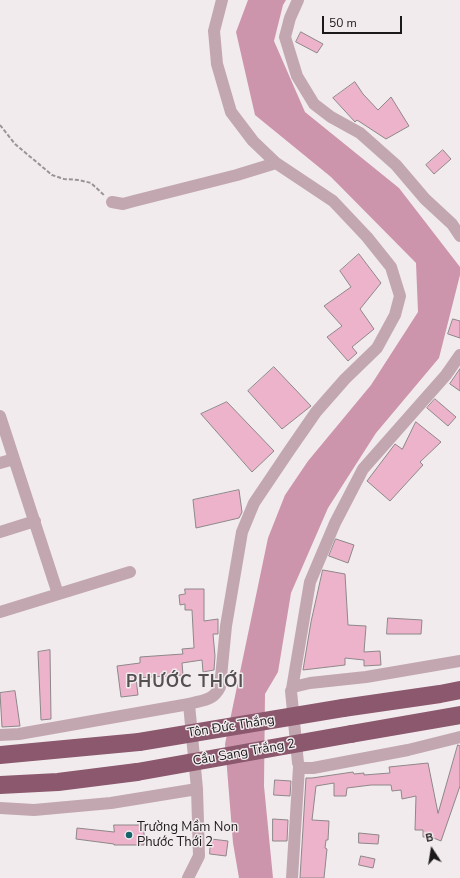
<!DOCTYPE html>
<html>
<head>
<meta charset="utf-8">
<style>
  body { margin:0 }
  #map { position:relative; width:460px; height:878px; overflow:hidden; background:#f2ebee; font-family:"Nunito Sans",sans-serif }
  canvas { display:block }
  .north { position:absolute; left:412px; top:830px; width:40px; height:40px; -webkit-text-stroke:3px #f2ebee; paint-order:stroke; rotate:348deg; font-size:11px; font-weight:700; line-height:16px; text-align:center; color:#1b191a }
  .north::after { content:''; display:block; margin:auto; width:14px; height:18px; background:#1b191a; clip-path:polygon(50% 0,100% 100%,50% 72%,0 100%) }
  .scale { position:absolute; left:322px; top:16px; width:80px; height:18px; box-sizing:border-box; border:2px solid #1b191a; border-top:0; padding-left:5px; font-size:12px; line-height:14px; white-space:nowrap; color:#1b191a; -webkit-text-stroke:3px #f2ebee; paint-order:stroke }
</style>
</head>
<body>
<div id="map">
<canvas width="460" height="878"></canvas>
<div class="north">B</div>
<div class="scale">50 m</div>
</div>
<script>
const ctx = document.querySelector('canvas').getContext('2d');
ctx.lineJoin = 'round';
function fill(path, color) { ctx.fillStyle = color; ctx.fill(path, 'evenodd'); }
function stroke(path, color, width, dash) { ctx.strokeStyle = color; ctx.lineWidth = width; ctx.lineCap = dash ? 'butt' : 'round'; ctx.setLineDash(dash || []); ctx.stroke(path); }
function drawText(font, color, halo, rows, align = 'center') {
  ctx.font = font + ' "Nunito Sans",sans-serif'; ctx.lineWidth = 3; ctx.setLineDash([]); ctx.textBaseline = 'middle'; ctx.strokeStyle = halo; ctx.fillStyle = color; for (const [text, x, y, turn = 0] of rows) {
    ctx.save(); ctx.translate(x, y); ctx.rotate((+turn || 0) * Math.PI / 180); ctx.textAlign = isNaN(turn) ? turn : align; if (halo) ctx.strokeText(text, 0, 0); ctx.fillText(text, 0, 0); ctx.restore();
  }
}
fill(new Path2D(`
  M 248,0 L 286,0 L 283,5 L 274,41 L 305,112 L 399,188 L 460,267 L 460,275 L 439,358 L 376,433 L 328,508 L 291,593 L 278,672 L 265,694 L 264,786 L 273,878 L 239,878 L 233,843 L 225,744 L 268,538 L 285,495 L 308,461 L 371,385 L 418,312 L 416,263 L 331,177 L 255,115 L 236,32 Z`), '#cd95ab');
const building = new Path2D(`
  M 301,32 L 323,44 L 317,53 L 296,42 Z
  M 355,82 L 363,94 L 378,110 L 391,97 L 409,126 L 386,139 L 357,120 L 355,122 L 333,98 Z
  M 443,150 L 451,159 L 434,174 L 426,165 Z
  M 359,254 L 381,283 L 360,309 L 374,329 L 352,347 L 357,353 L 348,361 L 327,337 L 342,326 L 324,306 L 351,287 L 340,271 Z
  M 453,319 L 460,321 L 460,338 L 448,334 Z
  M 274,367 L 311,406 L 282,429 L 248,391 Z
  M 460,369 L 460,391 L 450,384 Z
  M 435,399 L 456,417 L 448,426 L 427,408 Z
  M 227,402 L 274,451 L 252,472 L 201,414 Z
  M 416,422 L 441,442 L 420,462 L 423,465 L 390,501 L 367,481 L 395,444 L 402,449 Z
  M 239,490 L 242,512 L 239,518 L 196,528 L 193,500 Z
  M 336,539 L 354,545 L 348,563 L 329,556 Z
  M 323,570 L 345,574 L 348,625 L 366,626 L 364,652 L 380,651 L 381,665 L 364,666 L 364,660 L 345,658 L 345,665 L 303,670 L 311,622 Z
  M 185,589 L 204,589 L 204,621 L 218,619 L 218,634 L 213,634 L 215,656 L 214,670 L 203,672 L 202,660 L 182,663 L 183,675 L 136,678 L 138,695 L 121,697 L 117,666 L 140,663 L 140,657 L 183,654 L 182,649 L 194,648 L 192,610 L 185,610 L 185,604 L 180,605 L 179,595 L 185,594 Z
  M 388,618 L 422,620 L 421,634 L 387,634 Z
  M 50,650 L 51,719 L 41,720 L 38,652 Z
  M 15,691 L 20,726 L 2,727 L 0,693 Z
  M 458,745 L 460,746 L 460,786 L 441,841 L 431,837 L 423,837 L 423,830 L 415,830 L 416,796 L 402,799 L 401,790 L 392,791 L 391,785 L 371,785 L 347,788 L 346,796 L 334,796 L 334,783 L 316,786 L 312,820 L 329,821 L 328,840 L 326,840 L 325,848 L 327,849 L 324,878 L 300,878 L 306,778 L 312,778 L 353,772 L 354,774 L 364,773 L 364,775 L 390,773 L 389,767 L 428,763 L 438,813 Z
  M 275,780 L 291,781 L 290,796 L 274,795 Z
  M 273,819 L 288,820 L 287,841 L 273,841 Z
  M 114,825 L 144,825 L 144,845 L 114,845 L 114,844 L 76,839 L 77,828 L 114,832 Z
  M 359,833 L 379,835 L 378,844 L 359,843 Z
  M 211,839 L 228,841 L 226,856 L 210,854 Z
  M 361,856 L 375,859 L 373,868 L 359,865 Z`);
fill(building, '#edb3ca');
stroke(building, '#8d8789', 1);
stroke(new Path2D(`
  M 0,125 L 15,144 L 52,175 L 64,179 L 79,180 L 91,183 L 105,196`), '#999496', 2, [4, 2]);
stroke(new Path2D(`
  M 298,0 L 290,18 L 285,37 L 297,76 L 314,104 L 331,117 L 360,133 L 396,165 L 425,199 L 452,224 L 460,236
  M 112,202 L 123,204 L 134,201 L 237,175 L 276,163
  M 0,416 L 58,594
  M 0,463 L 14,459
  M 0,532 L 35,521
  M 0,612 L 130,572
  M 460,661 L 366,677 L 310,683 L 293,687 L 291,691 L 298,763 L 301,768 L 313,768 L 408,750 L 460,737
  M 292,689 L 310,582 L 335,523 L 363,469 L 446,375 L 460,355
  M 189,704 L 197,789
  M 0,735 L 19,734 L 189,704 C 203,700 213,701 220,687 L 226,626 L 242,532 L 254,503 L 289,451 L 316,412 L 345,379 L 377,348 L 395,315 L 400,296 L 391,267 L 367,237 L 333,201 L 276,163 L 253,141 L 231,112 L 217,64 L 214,31 L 222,0
  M 0,808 L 34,810 L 111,803 L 197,789 L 199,856 L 188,878
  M 292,878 L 299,767`), '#c2a7b1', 12);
stroke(new Path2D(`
  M 343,708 L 440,694 L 460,690
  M 351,734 L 460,715
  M 0,755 L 139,742
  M 0,785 L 58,782 L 137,772`), '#8b586d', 18);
stroke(new Path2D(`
  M 139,742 L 343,708
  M 137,772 L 351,734`), '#8b586d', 18);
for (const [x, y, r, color] of [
  [129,835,4,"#15646a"]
]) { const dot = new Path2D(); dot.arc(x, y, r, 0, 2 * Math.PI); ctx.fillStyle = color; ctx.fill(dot); stroke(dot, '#f2ebee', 1.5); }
drawText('13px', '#1b191a', '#f2ebee', [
  ["Tôn Đức Thắng",231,727,-9],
  ["Cầu Sang Trắng 2",244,753,-10]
]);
drawText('13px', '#1b191a', '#f2ebee', [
  ["Trường Mầm Non",137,828],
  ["Phước Thới 2",137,843]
], 'left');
ctx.letterSpacing = '1px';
drawText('bold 17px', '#544f51', '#f2ebee', [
  ["PHƯỚC THỚI",185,683]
]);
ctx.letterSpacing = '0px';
</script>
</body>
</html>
